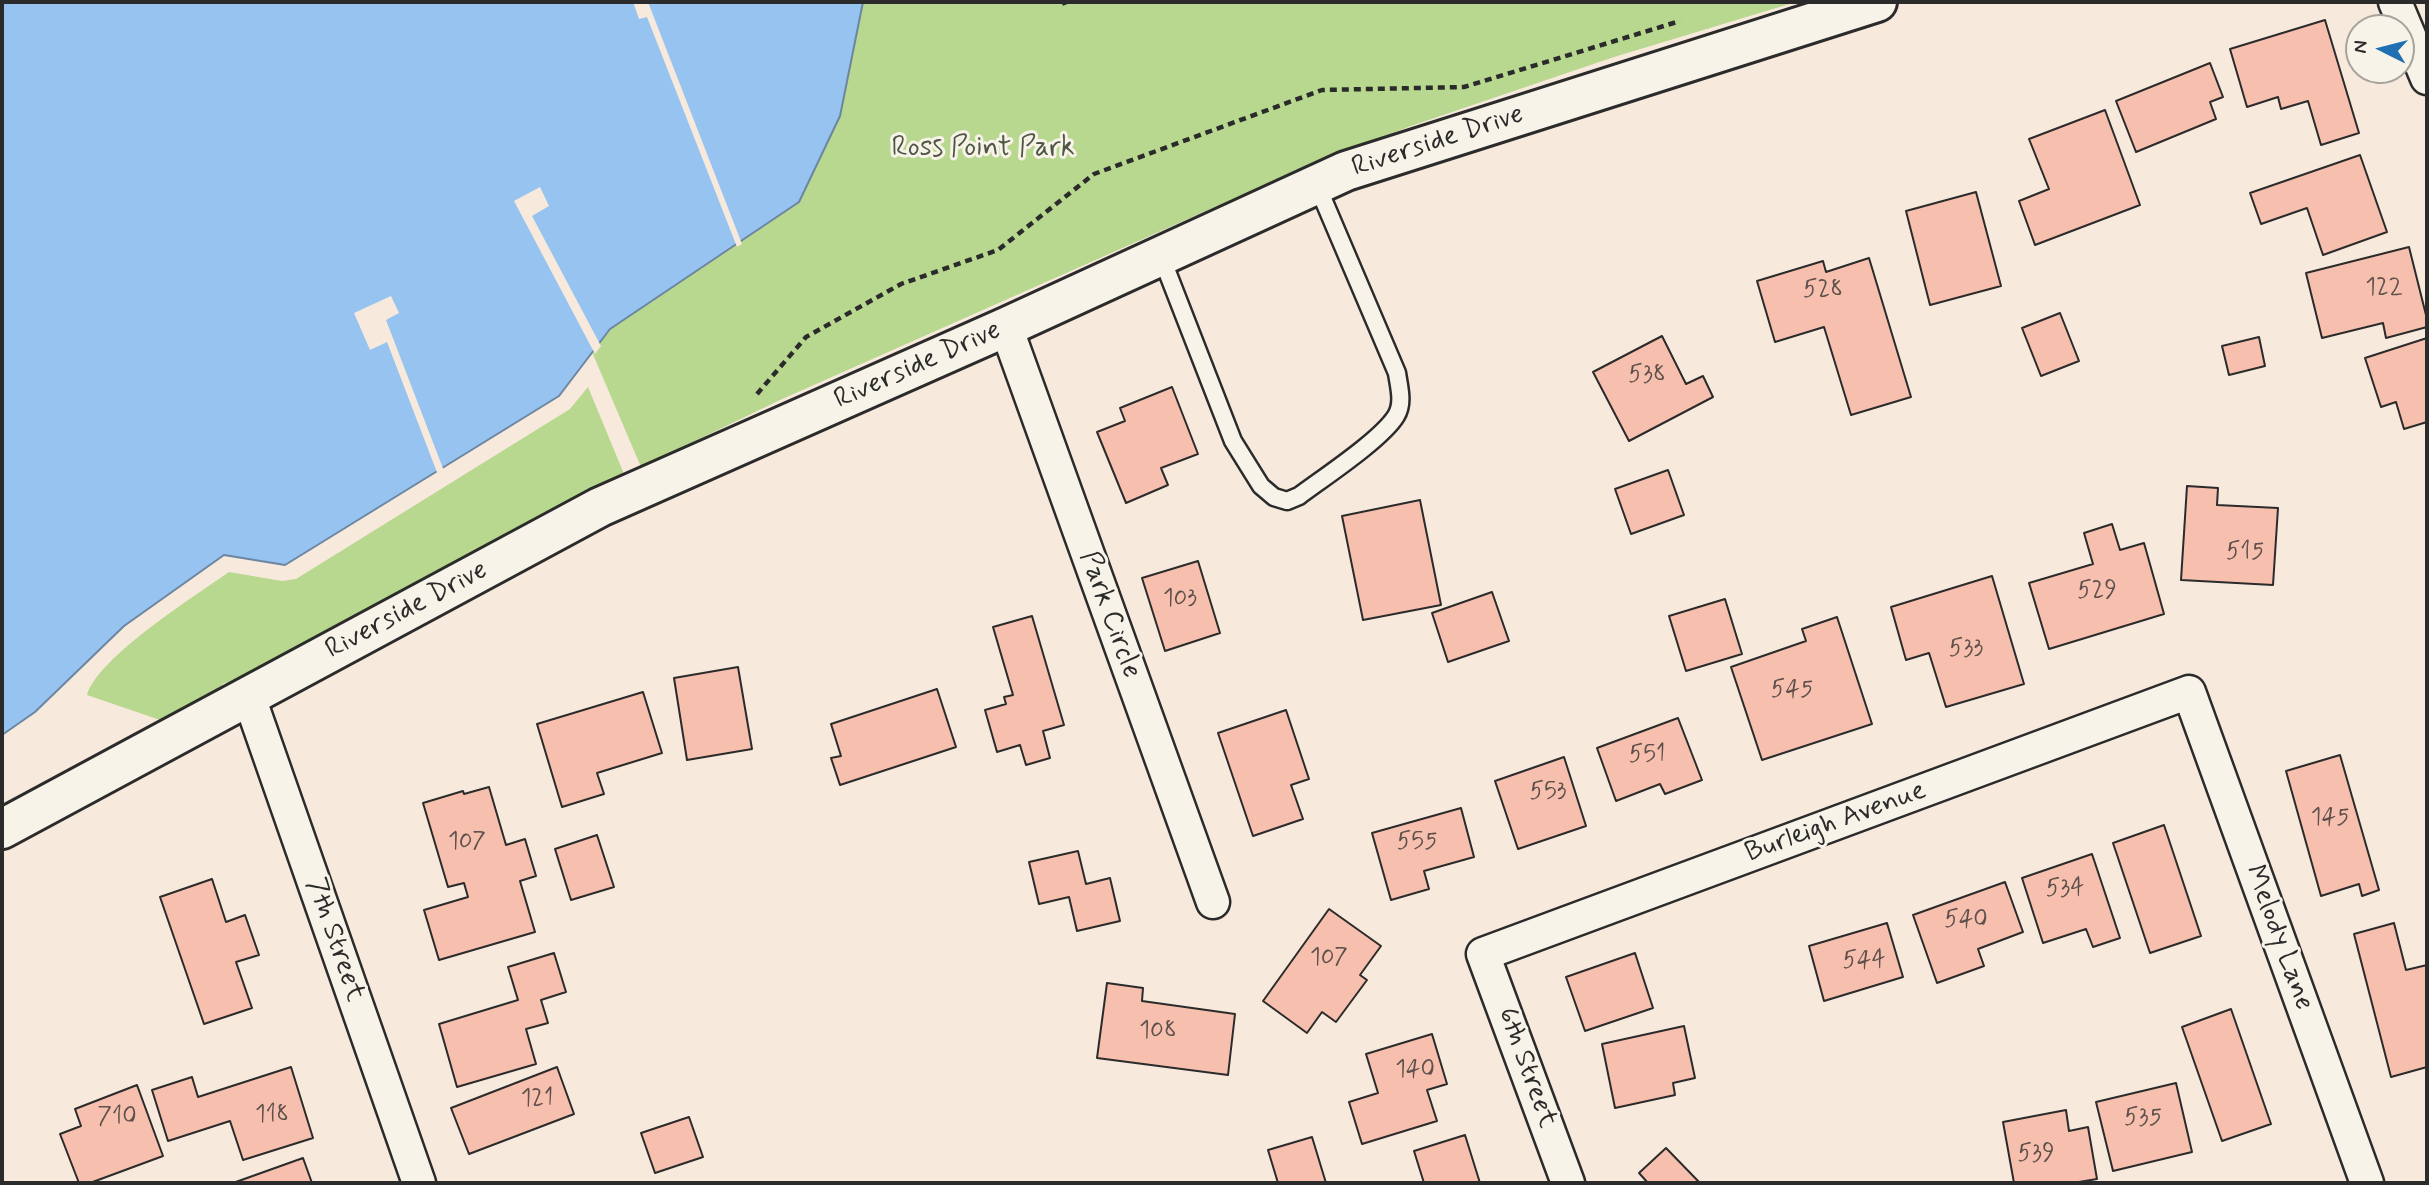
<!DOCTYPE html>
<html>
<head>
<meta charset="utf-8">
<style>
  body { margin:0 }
  #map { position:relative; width:2429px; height:1185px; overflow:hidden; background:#f7e9dc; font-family:Mynerve,sans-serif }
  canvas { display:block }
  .frame { position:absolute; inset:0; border:4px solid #2b2b2b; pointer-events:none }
  .north { position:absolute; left:2345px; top:14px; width:70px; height:70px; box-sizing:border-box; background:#f7f3e8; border:2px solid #a5a39c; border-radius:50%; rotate:276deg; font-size:19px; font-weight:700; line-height:28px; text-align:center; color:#2b2b2b }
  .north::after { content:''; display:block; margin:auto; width:24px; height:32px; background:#1f6fb2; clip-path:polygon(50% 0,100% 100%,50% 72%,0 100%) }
</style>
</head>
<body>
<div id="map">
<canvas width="2429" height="1185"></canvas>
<div class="frame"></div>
<div class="north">N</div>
</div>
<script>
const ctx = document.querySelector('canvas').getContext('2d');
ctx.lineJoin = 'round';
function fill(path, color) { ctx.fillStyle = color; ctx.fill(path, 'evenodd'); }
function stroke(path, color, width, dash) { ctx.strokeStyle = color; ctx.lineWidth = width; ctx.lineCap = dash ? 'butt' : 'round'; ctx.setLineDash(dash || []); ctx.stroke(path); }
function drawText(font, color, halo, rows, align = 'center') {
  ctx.font = font + ' Mynerve,sans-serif'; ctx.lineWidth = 6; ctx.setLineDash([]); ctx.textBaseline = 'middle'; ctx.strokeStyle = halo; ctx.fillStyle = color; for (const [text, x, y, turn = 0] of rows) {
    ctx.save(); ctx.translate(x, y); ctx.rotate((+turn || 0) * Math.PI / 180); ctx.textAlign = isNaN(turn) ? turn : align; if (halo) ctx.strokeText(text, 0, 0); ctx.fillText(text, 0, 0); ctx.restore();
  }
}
fill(new Path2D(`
  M 863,2 L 1796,2 L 1614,57 L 1408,127 L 1251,191 L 780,400 L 641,467 L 592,352 Z
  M 588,387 L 624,474 L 590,489 L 240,679 L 222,684 L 223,688 L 163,721 L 87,695 C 98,657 195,596 229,572 L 282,581 L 296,579 L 570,409 Z`), '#b8d78f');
const water = new Path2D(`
  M 2,2 L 863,2 L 840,116 L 799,202 L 610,329 L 559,396 L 285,565 L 224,555 L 124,626 L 35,712 L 2,735 Z`);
fill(water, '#97c3f0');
stroke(water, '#6c86a1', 2);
fill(new Path2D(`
  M 633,2 L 648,2 L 742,244 L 737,247 L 647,17 L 639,19 Z
  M 540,187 L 549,206 L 532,216 L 601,346 L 595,354 L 514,201 Z
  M 391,296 L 399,313 L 386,320 L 444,471 L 438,475 L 387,342 L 370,350 L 354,313 Z`), '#f7e9dc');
const building = new Path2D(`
  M 2325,20 L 2359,133 L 2321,145 L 2308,101 L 2281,109 L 2278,97 L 2247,107 L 2230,49 Z
  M 2210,63 L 2223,97 L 2210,102 L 2216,119 L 2136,152 L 2116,101 Z
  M 2105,110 L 2140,205 L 2035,245 L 2019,201 L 2049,189 L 2029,139 Z
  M 2360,155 L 2387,232 L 2323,255 L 2307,208 L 2261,224 L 2250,193 Z
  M 1976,192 L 2001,286 L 1930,305 L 1906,211 Z
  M 2409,247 L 2427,319 L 2427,327 L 2386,338 L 2383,323 L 2322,338 L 2306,273 Z
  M 1869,258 L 1911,397 L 1851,415 L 1824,327 L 1775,342 L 1757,281 L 1823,261 L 1826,272 Z
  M 2060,313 L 2079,361 L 2041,376 L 2022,328 Z
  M 1662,336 L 1686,384 L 1703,376 L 1713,397 L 1629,441 L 1593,372 Z
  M 2259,337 L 2265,366 L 2229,375 L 2222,346 Z
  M 2427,338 L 2427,422 L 2404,429 L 2396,402 L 2381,407 L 2365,358 Z
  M 1172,387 L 1198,454 L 1161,468 L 1168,485 L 1126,503 L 1097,432 L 1125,421 L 1120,408 Z
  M 1668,470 L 1684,515 L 1631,534 L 1615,489 Z
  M 2187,486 L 2218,488 L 2217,505 L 2278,508 L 2273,585 L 2181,580 Z
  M 1420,500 L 1441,605 L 1363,620 L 1342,516 Z
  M 2112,524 L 2120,550 L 2144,543 L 2164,614 L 2049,649 L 2029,583 L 2093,564 L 2084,533 Z
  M 1198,561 L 1220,633 L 1165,651 L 1142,578 Z
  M 1992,576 L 2024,684 L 1946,707 L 1929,653 L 1906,660 L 1891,607 Z
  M 1492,592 L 1509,641 L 1448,662 L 1432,613 Z
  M 1725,599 L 1742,654 L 1686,671 L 1669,616 Z
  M 1032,616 L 1064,725 L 1043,731 L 1050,758 L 1026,765 L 1020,745 L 997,752 L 985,710 L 1006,704 L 1004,697 L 1013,695 L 993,627 Z
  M 1837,617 L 1872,724 L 1762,760 L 1731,667 L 1806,641 L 1802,629 Z
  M 738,667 L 752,749 L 687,760 L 674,678 Z
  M 937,689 L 956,747 L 840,785 L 831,758 L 841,756 L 831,724 Z
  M 643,692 L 662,753 L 597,773 L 604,794 L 562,807 L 537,724 Z
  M 1286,710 L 1309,779 L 1291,785 L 1303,819 L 1253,836 L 1218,733 Z
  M 1678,718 L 1702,780 L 1665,794 L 1660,784 L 1616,801 L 1597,748 Z
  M 2340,755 L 2379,890 L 2362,896 L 2359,884 L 2321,896 L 2286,771 Z
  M 1564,757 L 1586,826 L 1518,849 L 1495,781 Z
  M 489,787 L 506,845 L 525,839 L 536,876 L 520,881 L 535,932 L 439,960 L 424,910 L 468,897 L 464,883 L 448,887 L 423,803 L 463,791 L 464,794 Z
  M 1461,808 L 1474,857 L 1424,871 L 1429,889 L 1391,900 L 1372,833 Z
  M 2164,825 L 2201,936 L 2150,953 L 2113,843 Z
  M 597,835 L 614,887 L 571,900 L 555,849 Z
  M 1078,851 L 1086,884 L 1110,878 L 1120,921 L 1077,931 L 1069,897 L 1039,904 L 1029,862 Z
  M 2092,854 L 2120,938 L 2093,947 L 2086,929 L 2043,943 L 2022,878 Z
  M 212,879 L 226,922 L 245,915 L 259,955 L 236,962 L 252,1008 L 204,1024 L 160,897 Z
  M 2005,882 L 2023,932 L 1978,949 L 1984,966 L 1937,983 L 1913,915 Z
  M 1329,909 L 1381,946 L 1360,975 L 1367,980 L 1336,1022 L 1322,1012 L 1307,1033 L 1263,1001 Z
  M 1887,923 L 1903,977 L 1824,1001 L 1809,946 Z
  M 2394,923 L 2406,970 L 2427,965 L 2427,1067 L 2391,1077 L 2354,934 Z
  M 554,953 L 566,992 L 541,1000 L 548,1023 L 526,1029 L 536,1064 L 457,1087 L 439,1024 L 518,1000 L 508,967 Z
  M 1635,953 L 1653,1008 L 1585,1031 L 1566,977 Z
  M 1107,983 L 1143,988 L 1142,1001 L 1235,1014 L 1228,1075 L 1097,1058 Z
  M 2231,1009 L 2271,1124 L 2222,1141 L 2182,1027 Z
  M 1684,1026 L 1695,1078 L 1673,1083 L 1675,1095 L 1615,1108 L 1602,1044 Z
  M 1432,1034 L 1447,1084 L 1427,1090 L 1437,1121 L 1362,1144 L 1349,1102 L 1378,1093 L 1366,1054 Z
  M 291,1067 L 313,1138 L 243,1160 L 230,1121 L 168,1141 L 152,1090 L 192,1077 L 198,1097 Z
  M 557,1067 L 574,1114 L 469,1154 L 451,1108 Z
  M 2176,1083 L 2192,1152 L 2113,1171 L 2096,1102 Z
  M 137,1085 L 163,1156 L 90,1183 L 79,1183 L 60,1134 L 81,1126 L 75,1109 Z
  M 2066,1110 L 2069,1131 L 2088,1127 L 2097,1179 L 2073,1183 L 2014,1183 L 2003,1122 Z
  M 689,1117 L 703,1157 L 655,1173 L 641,1133 Z
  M 1465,1135 L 1480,1183 L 1424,1183 L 1414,1151 Z
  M 1312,1137 L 1326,1183 L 1278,1183 L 1268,1150 Z
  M 1666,1148 L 1700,1183 L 1648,1183 L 1639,1173 Z
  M 303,1158 L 312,1183 L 233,1183 Z`);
fill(building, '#f7bfad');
stroke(building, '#2b2b2b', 2);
const service = new Path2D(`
  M 1161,256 L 1233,441 L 1261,486 L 1274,497 L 1287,501 L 1299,496 C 1323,478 1381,440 1396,416 C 1404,403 1399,387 1397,373 L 1317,185`);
const minor = new Path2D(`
  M 2395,2 L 2427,78
  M 1006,327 L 1213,902
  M 249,697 L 419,1183
  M 1568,1183 L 1483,954 L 2189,692 L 2367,1183`);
const tertiary = new Path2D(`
  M 2,829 L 600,507 L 1006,327 L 1346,171 L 1877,2`);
stroke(service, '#2b2b2b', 21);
stroke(minor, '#2b2b2b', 37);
stroke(tertiary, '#2b2b2b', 44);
stroke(new Path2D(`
  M 1064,2 L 1065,5
  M 757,394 L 806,337 L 901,284 L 998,250 L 1094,174 L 1322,90 L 1464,87 L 1680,21`), '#2b2b2b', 4.5, [7, 5]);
stroke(service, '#f7f3e8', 16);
stroke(minor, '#f7f3e8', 32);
stroke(tertiary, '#f7f3e8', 38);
drawText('24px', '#5e504c', null, [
  ["122",2384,289],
  ["528",1823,291],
  ["538",1647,376],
  ["515",2245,553],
  ["529",2097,592],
  ["103",1180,600],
  ["533",1966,650],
  ["545",1792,691],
  ["551",1647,756],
  ["553",1548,793],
  ["145",2330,819],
  ["107",467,843],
  ["555",1417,843],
  ["534",2065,890],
  ["540",1966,921],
  ["107",1329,959],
  ["544",1864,962],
  ["108",1158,1032],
  ["140",1415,1071],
  ["121",537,1100],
  ["118",272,1116],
  ["710",117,1118],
  ["535",2143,1119],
  ["539",2036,1155]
]);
drawText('28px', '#2b2b2b', '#f7f3e8', [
  ["Riverside Drive",1438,142,-18],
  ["Riverside Drive",918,366,-24],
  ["Riverside Drive",407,611,-28],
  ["Park Circle",1109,615,70],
  ["Burleigh Avenue",1836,823,-20],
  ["Melody Lane",2278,938,70],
  ["7th Street",334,940,71],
  ["6th Street",1526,1068,70]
]);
drawText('28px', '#4e5644', '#f7f3e8', [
  ["Ross Point Park",983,149]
]);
</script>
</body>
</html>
